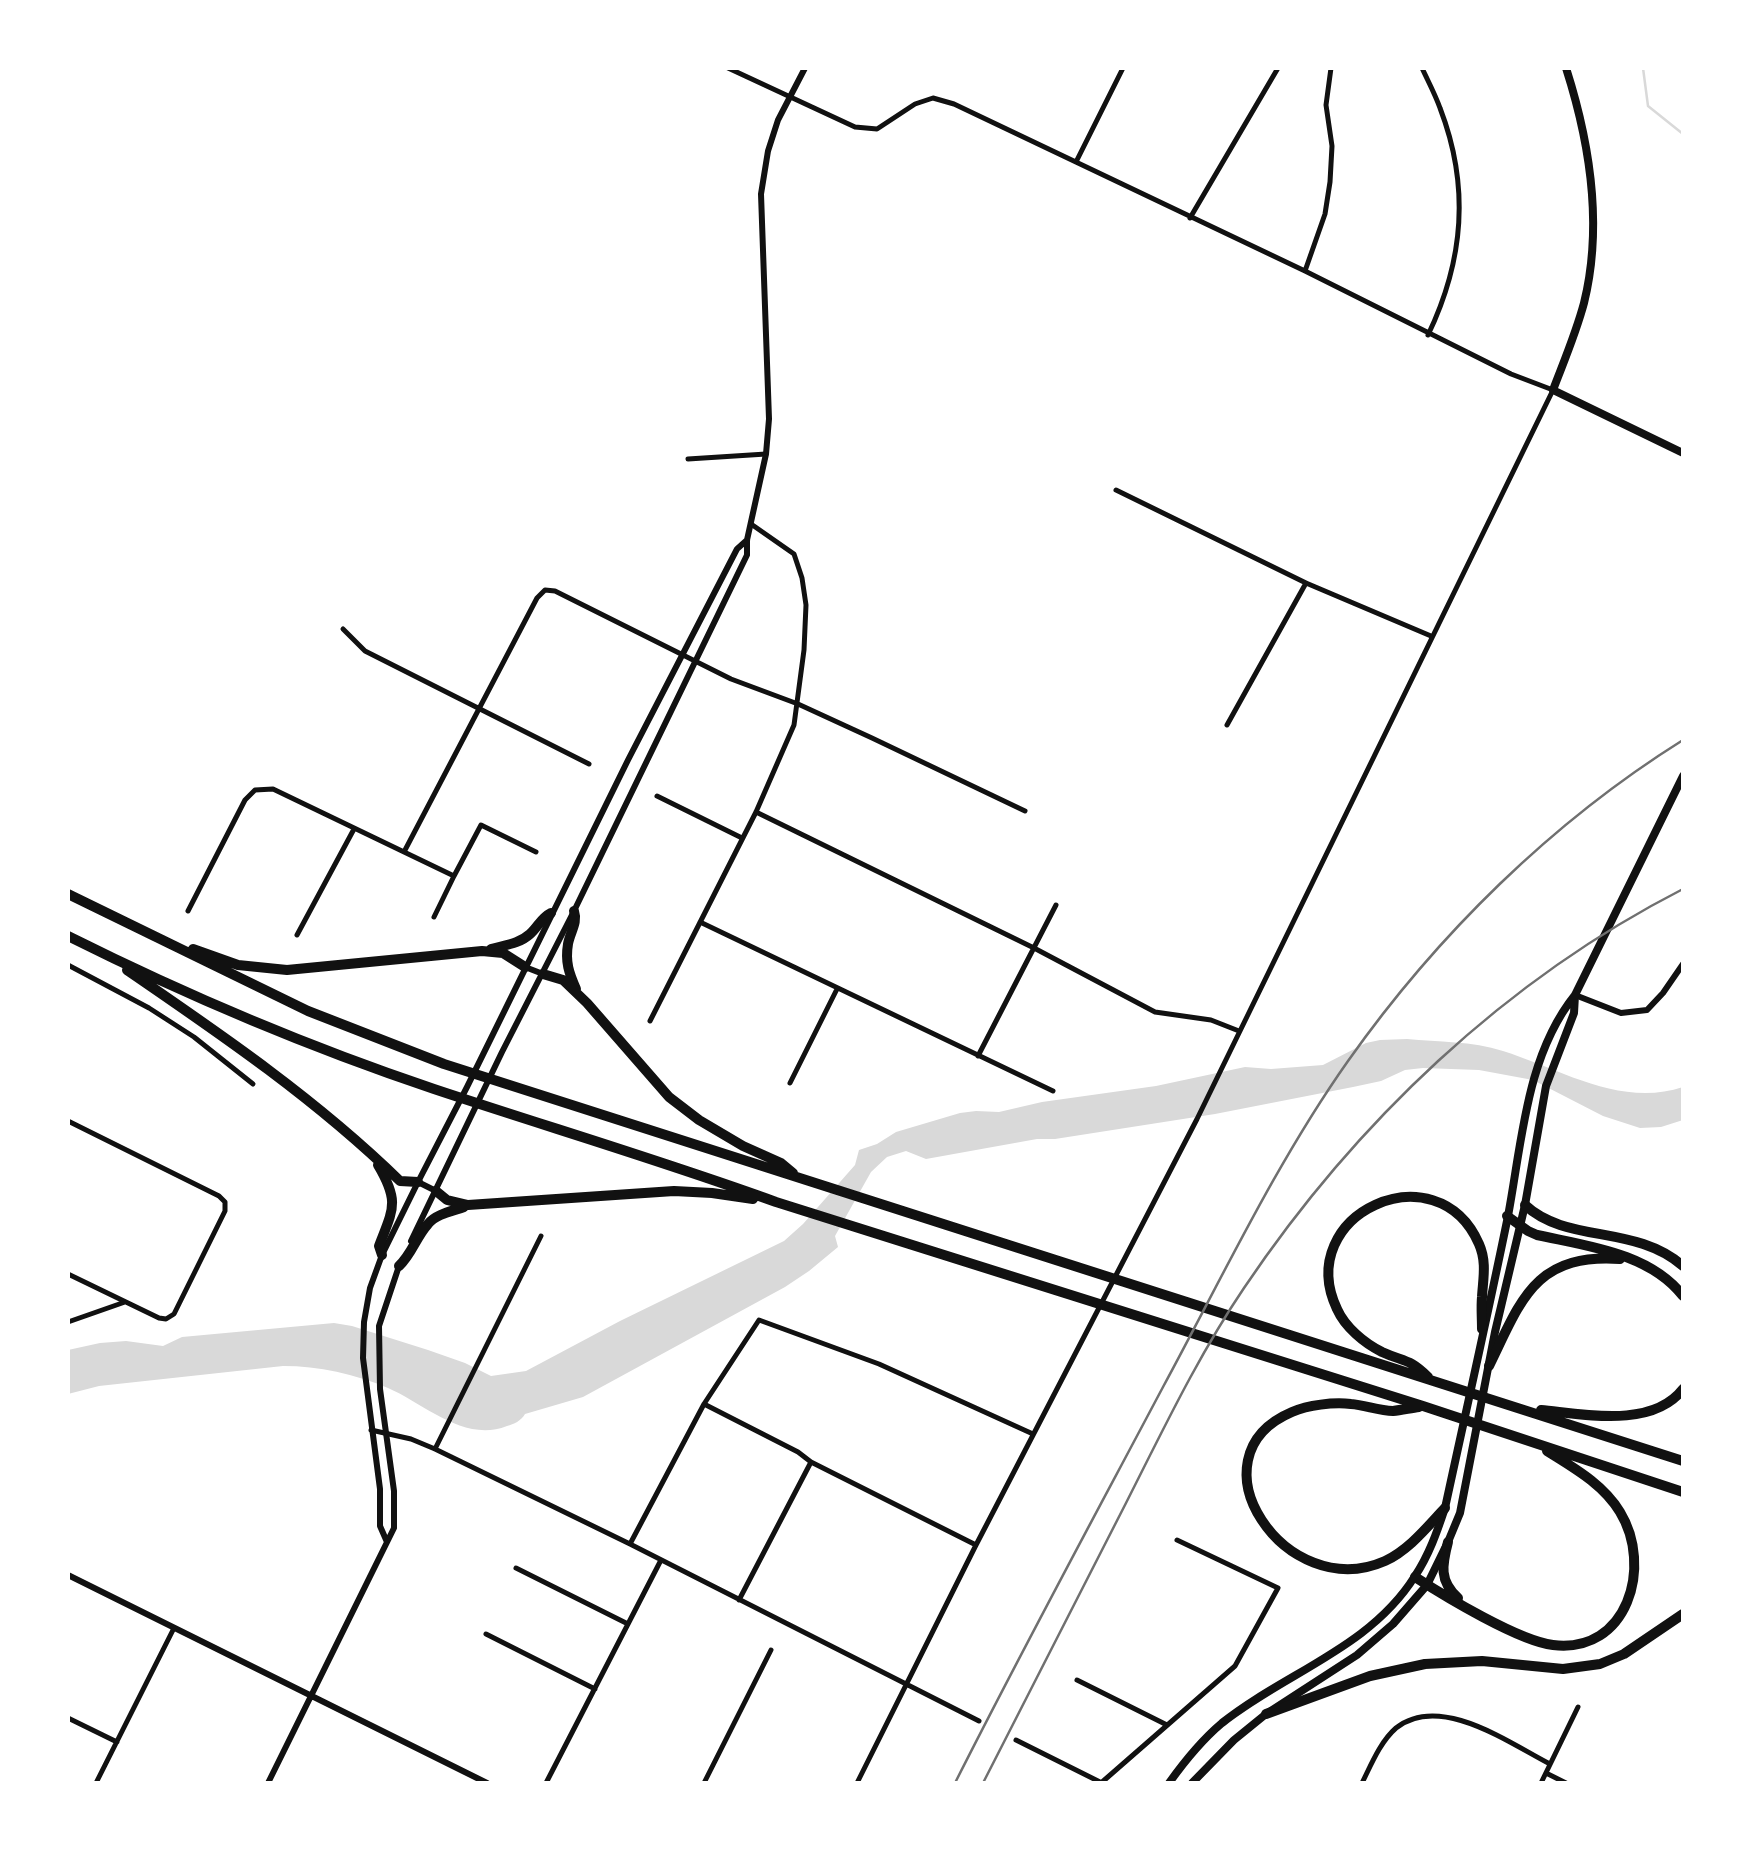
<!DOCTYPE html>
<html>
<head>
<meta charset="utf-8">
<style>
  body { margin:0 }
  #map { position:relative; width:1751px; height:1851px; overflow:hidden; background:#fff; font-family:"Sofia Sans Condensed",sans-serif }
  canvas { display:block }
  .frame { position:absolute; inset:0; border:70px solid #fff; pointer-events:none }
</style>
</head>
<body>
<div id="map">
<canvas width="1751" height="1851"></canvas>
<div class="frame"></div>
</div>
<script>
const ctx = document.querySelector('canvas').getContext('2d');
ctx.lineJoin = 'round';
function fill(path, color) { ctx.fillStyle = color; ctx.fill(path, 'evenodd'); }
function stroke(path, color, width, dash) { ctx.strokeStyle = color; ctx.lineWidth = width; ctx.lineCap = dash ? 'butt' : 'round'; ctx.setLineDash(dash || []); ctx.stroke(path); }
fill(new Path2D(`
  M 1407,1039 C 1438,1042 1472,1041 1503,1051 C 1560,1069 1621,1108 1683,1087 L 1683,1120 L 1661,1127 L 1640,1128 L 1603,1116 L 1533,1080 L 1479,1070 L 1423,1068 L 1405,1070 L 1381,1081 L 1353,1087 L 1215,1114 L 1055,1139 L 1037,1139 L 926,1159 L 906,1151 L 887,1157 L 871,1172 L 835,1236 L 838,1247 L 809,1271 L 785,1287 L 583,1397 L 525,1414 C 521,1421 514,1424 507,1426 C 464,1443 425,1404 388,1388 C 355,1374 319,1366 283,1366 L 99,1386 L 68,1394 L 68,1350 L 100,1343 L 126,1341 L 163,1346 L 182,1337 L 334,1323 L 352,1326 L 428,1350 L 465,1363 L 491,1376 L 526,1371 L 620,1321 L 784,1241 L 803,1224 L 855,1165 L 859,1150 L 877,1144 L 896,1132 L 960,1113 L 976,1111 L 999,1112 L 1042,1102 L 1156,1086 L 1245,1067 L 1271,1069 L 1323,1065 L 1366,1043 L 1380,1040 Z`), '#d9d9d9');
stroke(new Path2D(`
  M 1643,68 L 1648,106 L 1683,134`), '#d9d9d9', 2.5);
stroke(new Path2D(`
  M 728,68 L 855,127 L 877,129 L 915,104 L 933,98 L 954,104 L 1305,271 L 1511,374 L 1553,390 L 1197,1119 L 976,1545 L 857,1783
  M 1422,68 C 1428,81 1435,94 1440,108 C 1470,186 1464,260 1428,335
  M 1076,162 L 1123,68
  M 1190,218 L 1278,68
  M 1305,271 L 1325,214 L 1330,182 L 1332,146 L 1326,105 L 1331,68
  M 688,459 L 766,454
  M 1116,490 L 1306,583 L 1431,636
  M 343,629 L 365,651 L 589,764
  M 1227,725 L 1306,583
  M 657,796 L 742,838
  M 756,812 L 1034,948 L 1155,1012 L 1211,1020 L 1239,1031
  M 404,852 L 537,598 L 545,590 L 555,591 L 731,679 L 798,704 L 872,738 L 1025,811
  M 188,911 L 245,800 L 255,790 L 273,789 L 454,876 L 481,825 L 536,852
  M 434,917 L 454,876
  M 700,922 L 1053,1091
  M 297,935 L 354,829
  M 68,965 L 149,1008 L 194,1037 L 253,1084
  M 650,1021 L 756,812 L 794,725 L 804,650 L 806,605 L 802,578 L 794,554 L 751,524
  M 978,1056 L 1056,905
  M 790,1083 L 837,989
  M 68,1121 L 219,1196 L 225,1202 L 225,1211 L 174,1314 L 166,1319 L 159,1318 L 68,1274
  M 68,1322 L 125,1302
  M 704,1404 L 798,1452 L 811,1462 L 976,1545
  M 371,1430 L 411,1439 L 435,1449 L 630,1544 L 979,1721
  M 435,1449 L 541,1236
  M 630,1544 L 704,1404 L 759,1320 L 879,1364 L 1033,1434
  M 516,1568 L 628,1624
  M 739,1600 L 811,1462
  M 486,1634 L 595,1689
  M 1077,1680 L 1167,1725
  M 68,1718 L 117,1742
  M 1016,1740 L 1102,1783
  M 1546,1773 L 1566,1783
  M 96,1783 L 174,1628
  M 546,1783 L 661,1560
  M 704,1783 L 771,1650
  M 1101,1783 L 1235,1666 L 1278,1588 L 1177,1540
  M 1362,1783 C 1371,1765 1380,1742 1396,1728 C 1440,1693 1509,1743 1550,1764
  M 1541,1783 L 1578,1707`), '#111', 5);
stroke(new Path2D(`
  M 525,967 L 543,974
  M 1575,995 L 1621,1013 L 1647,1010 L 1663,993 L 1683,964
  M 418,1182 L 436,1191
  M 411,1241 L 502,1052 L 574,911 L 747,555 L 747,540 L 766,454 L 769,419 L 761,194 L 768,151 L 778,120 L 805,68
  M 387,1542 L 380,1526 L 380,1489 L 363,1358 L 364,1322 L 370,1288 L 382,1255 L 418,1182 L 467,1087 L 628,760 L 737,549 L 747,540
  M 68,1575 L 487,1783
  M 268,1783 L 394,1528 L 394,1491 L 380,1389 L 379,1326 L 400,1263`), '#111', 6);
stroke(new Path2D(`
  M 1566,68 C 1590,143 1603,226 1584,303 C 1576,333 1564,361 1553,390 L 1683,453
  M 1169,1783 C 1184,1762 1203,1739 1222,1723 C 1286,1672 1370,1648 1415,1576 C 1429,1555 1437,1532 1445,1508 C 1466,1411 1488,1314 1508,1216 C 1522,1142 1526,1056 1575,995 L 1683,776
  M 1192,1783 L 1234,1740 L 1266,1714 L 1357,1655 L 1393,1624 L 1427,1585 L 1448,1542 L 1460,1513 L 1495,1332 L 1525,1205 L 1546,1086 L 1574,1013 L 1575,995`), '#111', 8);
stroke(new Path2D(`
  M 68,894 L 308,1011 L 444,1064 L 1683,1461
  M 574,911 C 578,923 570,932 568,944 C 565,962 569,973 576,989
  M 68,936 C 186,995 309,1047 434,1089 C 548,1127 663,1161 776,1202 L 1423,1406 L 1683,1492
  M 193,949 L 238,965 L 287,970 L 482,951 L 503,953 L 525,967
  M 491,949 C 505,945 519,944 530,934 C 538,927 541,918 551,913
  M 127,970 C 222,1035 317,1100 400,1181 L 418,1182
  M 543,974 L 563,980 L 587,1003 L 669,1097 L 699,1120 L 743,1146 L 781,1163 L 793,1173
  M 378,1165 C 400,1202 393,1209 379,1246 L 382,1255
  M 436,1191 L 447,1200 L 468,1205 L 674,1191 L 712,1193 L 753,1199
  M 1525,1205 C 1567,1244 1635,1224 1683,1266
  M 1507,1216 L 1528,1231 L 1537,1235 C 1587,1246 1650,1253 1683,1296
  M 399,1266 C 412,1254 416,1237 428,1224 C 436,1214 453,1211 464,1207
  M 1489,1366 C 1521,1301 1534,1253 1620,1259
  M 1428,1377 C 1409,1358 1404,1362 1382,1352 C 1364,1343 1345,1327 1337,1309 C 1292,1214 1437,1148 1479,1244 C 1487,1262 1483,1279 1482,1297 C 1481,1307 1482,1318 1482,1329
  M 1419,1407 C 1411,1408 1402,1410 1393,1411 C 1379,1411 1365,1405 1351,1404 C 1333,1402 1308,1405 1292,1412 C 1186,1457 1286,1605 1385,1561 C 1409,1550 1427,1527 1445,1508
  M 1541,1410 C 1583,1414 1652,1429 1683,1389
  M 1448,1542 C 1442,1565 1439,1581 1458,1598
  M 1415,1577 C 1446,1597 1519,1641 1553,1645 C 1628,1654 1653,1566 1620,1512 C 1603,1484 1574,1468 1547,1451
  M 1266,1714 L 1370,1676 L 1425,1664 L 1482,1661 L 1563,1669 L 1600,1664 L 1624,1654 L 1683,1614`), '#111', 10);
stroke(new Path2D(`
  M 955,1783 C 1022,1650 1093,1519 1163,1387 C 1222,1278 1276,1163 1348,1061 C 1437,935 1552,822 1683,740
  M 983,1783 C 1031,1689 1079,1596 1126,1503 C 1163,1430 1198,1356 1244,1288 C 1355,1123 1505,980 1683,889`), '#707070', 2.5);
</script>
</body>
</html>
